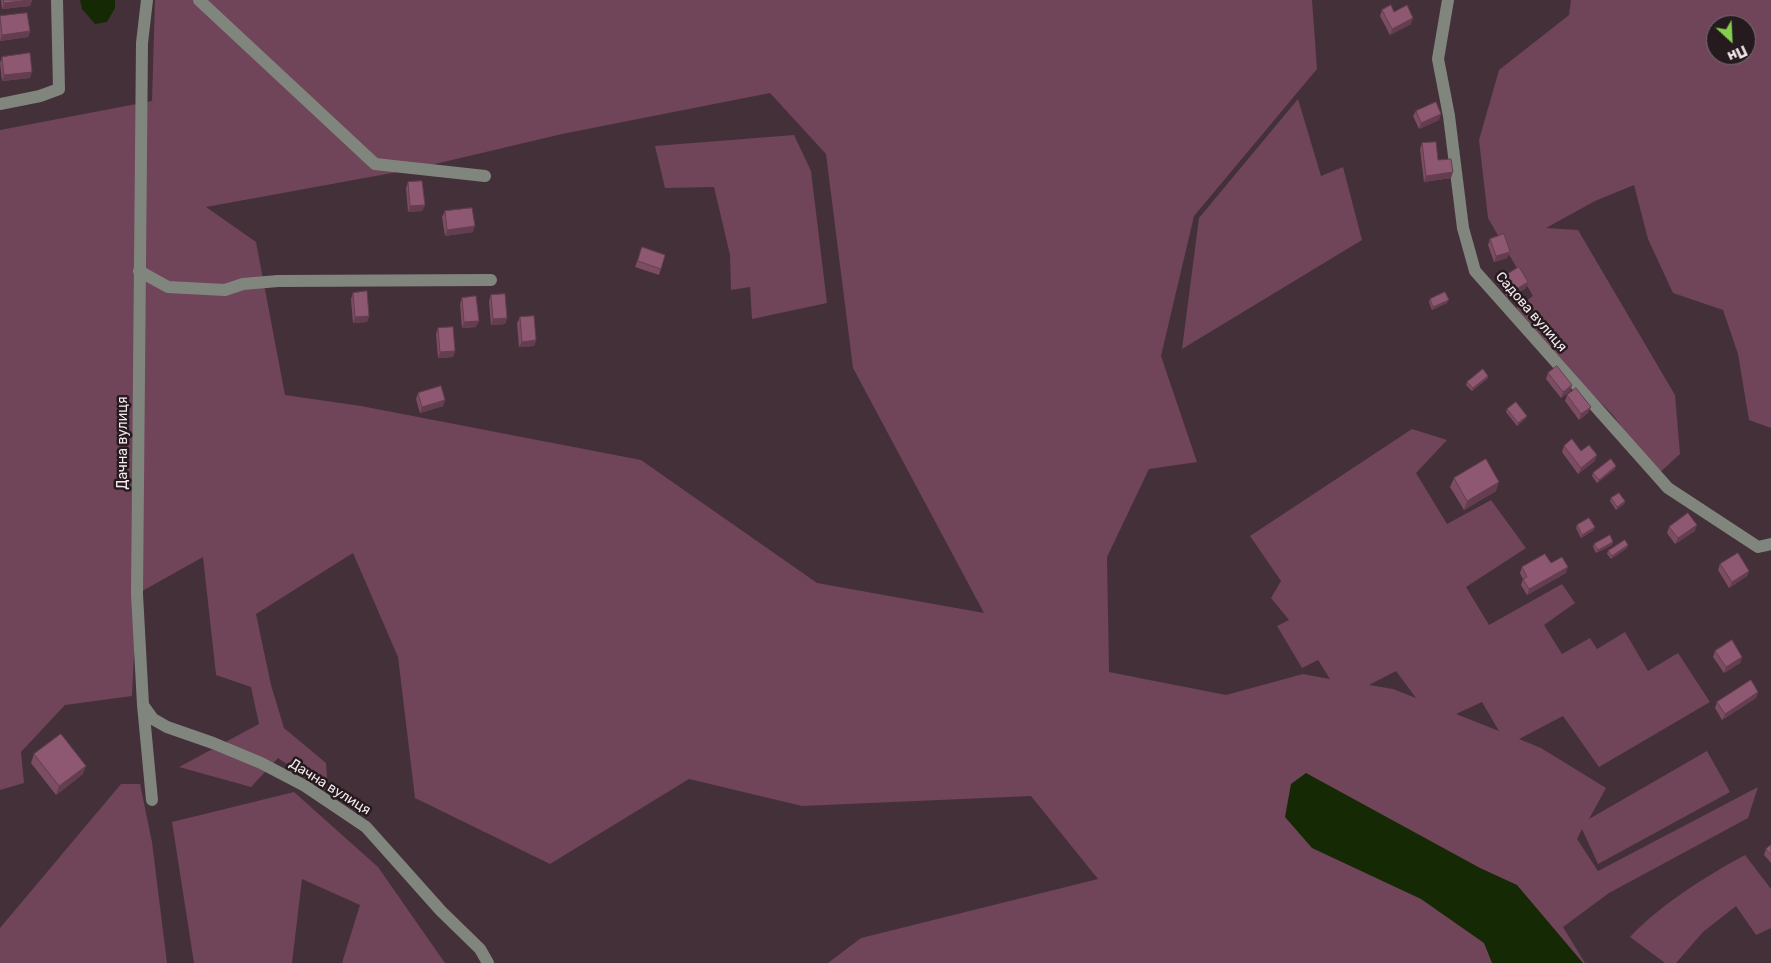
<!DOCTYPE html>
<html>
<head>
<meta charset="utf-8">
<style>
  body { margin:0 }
  #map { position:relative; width:1771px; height:963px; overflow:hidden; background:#443039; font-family:Rubik,sans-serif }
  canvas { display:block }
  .north { position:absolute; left:1706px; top:15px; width:50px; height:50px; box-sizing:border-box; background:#251b1f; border:1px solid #786d71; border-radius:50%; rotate:155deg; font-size:14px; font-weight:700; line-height:20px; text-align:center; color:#f5e8ed }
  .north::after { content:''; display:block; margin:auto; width:18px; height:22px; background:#85cf4d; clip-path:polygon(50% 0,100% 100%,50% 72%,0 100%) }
</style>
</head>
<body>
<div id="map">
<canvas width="1771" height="963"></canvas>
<div class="north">Пн</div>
</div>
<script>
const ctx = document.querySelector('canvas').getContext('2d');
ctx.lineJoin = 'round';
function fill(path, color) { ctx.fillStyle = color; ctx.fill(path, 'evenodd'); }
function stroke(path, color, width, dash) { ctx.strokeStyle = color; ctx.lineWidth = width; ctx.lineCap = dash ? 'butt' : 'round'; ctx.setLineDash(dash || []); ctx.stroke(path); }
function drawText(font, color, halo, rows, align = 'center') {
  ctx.font = font + ' Rubik,sans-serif'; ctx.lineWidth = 5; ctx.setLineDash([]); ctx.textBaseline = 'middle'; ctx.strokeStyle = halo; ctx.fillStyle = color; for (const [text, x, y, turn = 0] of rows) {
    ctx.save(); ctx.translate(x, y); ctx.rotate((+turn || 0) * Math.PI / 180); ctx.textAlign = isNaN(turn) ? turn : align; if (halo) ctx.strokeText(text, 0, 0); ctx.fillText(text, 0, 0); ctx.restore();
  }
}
fill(new Path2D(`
  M 155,0 L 1312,0 L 1317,69 L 1194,216 L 1161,356 L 1197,462 L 1149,469 L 1107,557 L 1109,672 L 1226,695 L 1303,674 L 1330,679 L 1318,660 L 1302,668 L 1277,626 L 1289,620 L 1271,598 L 1281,581 L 1250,536 L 1412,429 L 1447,440 L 1416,473 L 1447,524 L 1491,500 L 1526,548 L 1466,587 L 1489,625 L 1562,584 L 1575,603 L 1544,625 L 1562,654 L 1590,638 L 1597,649 L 1625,632 L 1648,671 L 1678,653 L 1710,702 L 1599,767 L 1563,716 L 1519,739 L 1541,748 L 1606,788 L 1589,819 L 1707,751 L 1730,792 L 1598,864 L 1582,829 L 1577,839 L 1598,871 L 1758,787 L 1748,818 L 1609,893 L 1563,927 L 1585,963 L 828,963 L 861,938 L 1098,879 L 1031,796 L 802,806 L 689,779 L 550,864 L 415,798 L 398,657 L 353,553 L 256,614 L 271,685 L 284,728 L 326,763 L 328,792 L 278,758 L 251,787 L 179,767 L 259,724 L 251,687 L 216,675 L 203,557 L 137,594 L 132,696 L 65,705 L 21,752 L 24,783 L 0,790 L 0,130 L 152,101 ZM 770,93 L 826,154 L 853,368 L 984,613 L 817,583 L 641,460 L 361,406 L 285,395 L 256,242 L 206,207 L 414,169 L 562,134 ZM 1396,671 L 1416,698 L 1393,689 L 1369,685 ZM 1482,702 L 1499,731 L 1456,714 Z
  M 1571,0 L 1771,0 L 1771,428 L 1749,420 L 1738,354 L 1723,310 L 1673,293 L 1648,239 L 1634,185 L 1595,201 L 1546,228 L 1578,230 L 1675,395 L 1680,454 L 1656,476 L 1613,415 L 1580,382 L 1516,308 L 1533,296 L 1488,218 L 1479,140 L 1499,70 L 1569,15 ZM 1716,25 L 1746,25 L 1746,55 L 1716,55 Z
  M 1298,99 L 1321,176 L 1343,167 L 1362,240 L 1182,349 L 1199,218 Z
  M 794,135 L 811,171 L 827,303 L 752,319 L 750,287 L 731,290 L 730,255 L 714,187 L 665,188 L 655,146 Z
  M 121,784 L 140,784 L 152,842 L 167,963 L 0,963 L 0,928 Z
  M 294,792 L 378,867 L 445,963 L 342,963 L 360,905 L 302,879 L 292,963 L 194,963 L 172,822 Z
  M 1745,855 L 1771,889 L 1771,928 L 1756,935 L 1736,906 L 1703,932 L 1676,963 L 1665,963 L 1630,937 C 1660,905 1706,876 1745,855 Z`), '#704459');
fill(new Path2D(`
  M 80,0 L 115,0 L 115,8 L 107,22 L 95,24 L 82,9 Z
  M 1306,773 L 1480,868 L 1517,885 L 1583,963 L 1492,963 L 1484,943 L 1421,899 L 1312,848 L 1285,817 L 1291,784 Z`), '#152905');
stroke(new Path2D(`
  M 147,0 L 142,43 L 137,594 L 143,705 L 152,800
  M 199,0 L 375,164 L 485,176
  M 1448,0 L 1438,59 L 1449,116 L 1463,228 L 1475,271 L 1668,488 L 1758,547 L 1771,544
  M 0,104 L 40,96 L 59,89 L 57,0
  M 139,271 L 168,287 L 225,290 L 243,284 L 278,281 L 491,280
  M 143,705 L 153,719 L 167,727 L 213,743 L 261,763 L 305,786 L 366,827 L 441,911 L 480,949 L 488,963`), '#80867d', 12);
fill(new Path2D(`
  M 1,0 L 32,0 L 30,6 L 2,9 Z
  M 1382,10 L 1394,12 L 1411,24 L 1390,35 L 1380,16 Z
  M 0,16 L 30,31 L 28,37 L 0,41 Z
  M 2,57 L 30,78 L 2,81 L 0,63 Z
  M 1416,111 L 1439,120 L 1419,129 L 1413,116 Z
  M 1422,143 L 1438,160 L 1451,178 L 1424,182 L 1420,149 Z
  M 408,182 L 425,205 L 422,211 L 408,212 L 406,188 Z
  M 445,211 L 473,232 L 445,236 L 442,217 Z
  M 1490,239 L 1510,252 L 1507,258 L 1494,262 L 1488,245 Z
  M 642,247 L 665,255 L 659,275 L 635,267 Z
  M 1501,278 L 1528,282 L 1526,288 L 1508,299 L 1499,284 Z
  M 353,293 L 369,316 L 367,322 L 353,323 L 351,299 Z
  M 491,295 L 507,318 L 505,324 L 491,325 L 489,301 Z
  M 462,298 L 476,327 L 462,328 L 460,304 Z
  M 1430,299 L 1447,303 L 1432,310 L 1429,302 Z
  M 520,317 L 536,340 L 534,346 L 519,347 L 517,323 Z
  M 438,328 L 455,351 L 453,357 L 438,358 L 436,334 Z
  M 1548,373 L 1572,385 L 1570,391 L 1561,398 L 1546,379 Z
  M 1488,376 L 1487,379 L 1472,391 L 1466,385 L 1467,382 Z
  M 418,393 L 445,400 L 443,406 L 420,413 L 416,399 Z
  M 1567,395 L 1588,413 L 1579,420 L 1565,401 Z
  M 1507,409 L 1526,418 L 1517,426 L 1506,412 Z
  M 1564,446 L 1581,451 L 1595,461 L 1578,474 L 1562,452 Z
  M 1615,469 L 1597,483 L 1592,476 L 1593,473 Z
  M 1454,478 L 1496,491 L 1464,510 L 1450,487 Z
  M 1611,498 L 1625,501 L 1624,504 L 1616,510 L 1610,501 Z
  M 1577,525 L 1594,530 L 1581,538 L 1576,528 Z
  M 1669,527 L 1695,531 L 1675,544 L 1667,533 Z
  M 1594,544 L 1612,545 L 1596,553 L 1593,547 Z
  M 1628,545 L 1627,548 L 1611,559 L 1607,554 L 1608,551 Z
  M 1551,563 L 1566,573 L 1527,595 L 1521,585 L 1523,579 L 1520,573 L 1522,567 Z
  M 1720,564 L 1749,571 L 1747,576 L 1729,588 L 1718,570 Z
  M 1715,651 L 1742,657 L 1740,663 L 1724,673 L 1713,657 Z
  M 1758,692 L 1756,698 L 1722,720 L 1715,708 L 1717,702 Z
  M 34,754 L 83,774 L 56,795 L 31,763 Z
  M 1771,845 L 1771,863 L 1764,855 L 1766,849 Z`), '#7b4c62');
fill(new Path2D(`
  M 32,0 L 30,6 L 2,9 L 4,3 Z
  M 1413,18 L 1411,24 L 1390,35 L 1392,29 Z
  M 30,31 L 28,37 L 0,41 L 2,35 Z
  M 32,72 L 30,78 L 2,81 L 4,75 Z
  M 1441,114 L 1439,120 L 1419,129 L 1421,123 Z
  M 1453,172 L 1451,178 L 1424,182 L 1426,176 Z
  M 425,205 L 422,211 L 408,212 L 410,206 Z
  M 475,226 L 473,232 L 445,236 L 447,230 Z
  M 1510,252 L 1507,258 L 1494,262 L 1496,256 Z
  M 1528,282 L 1526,288 L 1508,299 L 1510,293 Z
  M 1449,300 L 1447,303 L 1432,310 L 1433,307 Z
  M 369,316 L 367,322 L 353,323 L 355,317 Z
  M 507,318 L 505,324 L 491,325 L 493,319 Z
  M 479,321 L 476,327 L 462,328 L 464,322 Z
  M 536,340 L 534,346 L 519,347 L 522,342 Z
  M 455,351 L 453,357 L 438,358 L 440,352 Z
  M 1488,376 L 1487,379 L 1472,391 L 1473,388 Z
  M 1572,385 L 1570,391 L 1561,398 L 1563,392 Z
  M 445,400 L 443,406 L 420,413 L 422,407 Z
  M 1591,407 L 1588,413 L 1579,420 L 1581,414 Z
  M 1527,416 L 1526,418 L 1517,426 L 1518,423 Z
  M 1597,455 L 1595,461 L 1578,474 L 1581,468 Z
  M 1616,466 L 1615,469 L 1597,483 L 1599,480 Z
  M 1499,482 L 1496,491 L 1464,510 L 1467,501 Z
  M 1625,501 L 1624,504 L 1616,510 L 1617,507 Z
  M 1697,525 L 1695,531 L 1675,544 L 1678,538 Z
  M 1595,527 L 1594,530 L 1581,538 L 1582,535 Z
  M 1613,542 L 1612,545 L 1596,553 L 1598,550 Z
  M 1628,545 L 1627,548 L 1611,559 L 1612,556 Z
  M 1568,567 L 1566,573 L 1527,595 L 1529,589 Z
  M 1749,571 L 1747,576 L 1729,588 L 1732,582 Z
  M 1742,657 L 1740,663 L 1724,673 L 1726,667 Z
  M 1758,692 L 1756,698 L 1722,720 L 1725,714 Z
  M 86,766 L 83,774 L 56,795 L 59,786 Z`), '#643e50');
const building = new Path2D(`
  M 4,0 L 30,0 L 4,3 Z
  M 1391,5 L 1394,12 L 1407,5 L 1413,18 L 1392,29 L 1382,10 Z
  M 27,13 L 30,31 L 2,35 L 0,16 Z
  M 30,53 L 32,72 L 4,75 L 2,57 Z
  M 1436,102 L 1441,114 L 1421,123 L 1416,111 Z
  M 1436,142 L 1438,160 L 1451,159 L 1453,172 L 1426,176 L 1422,143 Z
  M 422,181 L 425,205 L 410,206 L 408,182 Z
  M 472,208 L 475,226 L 447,230 L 445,211 Z
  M 1504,234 L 1510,252 L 1496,256 L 1490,239 Z
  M 642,247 L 665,255 L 661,269 L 638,261 Z
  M 1519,267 L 1528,282 L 1510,293 L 1501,278 Z
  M 367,291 L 369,316 L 355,317 L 353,293 Z
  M 1445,292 L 1449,300 L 1433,307 L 1430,299 Z
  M 505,294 L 507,318 L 493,319 L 491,295 Z
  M 476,296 L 479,321 L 464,322 L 462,298 Z
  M 534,316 L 536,340 L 522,342 L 520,317 Z
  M 453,327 L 455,351 L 440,352 L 438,328 Z
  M 1557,366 L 1572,385 L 1563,392 L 1548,373 Z
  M 1483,369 L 1488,376 L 1473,388 L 1467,382 Z
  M 441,386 L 445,400 L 422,407 L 418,393 Z
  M 1576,388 L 1591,407 L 1581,414 L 1567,395 Z
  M 1516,402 L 1527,416 L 1518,423 L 1507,409 Z
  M 1572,439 L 1581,451 L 1589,445 L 1597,455 L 1581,468 L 1564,446 Z
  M 1486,459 L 1499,482 L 1467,501 L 1454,478 Z
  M 1611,459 L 1616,466 L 1599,480 L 1593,473 Z
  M 1619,493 L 1625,501 L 1617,507 L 1611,498 Z
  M 1688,513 L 1697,525 L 1678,538 L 1669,527 Z
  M 1589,518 L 1595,527 L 1582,535 L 1577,525 Z
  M 1610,535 L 1613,542 L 1598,550 L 1594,544 Z
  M 1625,540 L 1628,545 L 1612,556 L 1608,551 Z
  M 1738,553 L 1749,571 L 1732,582 L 1720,564 Z
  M 1545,554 L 1551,563 L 1562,557 L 1568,567 L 1529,589 L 1523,579 L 1527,577 L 1522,567 Z
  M 1732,640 L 1742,657 L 1726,667 L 1715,651 Z
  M 1751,680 L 1758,692 L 1725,714 L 1717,702 Z
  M 61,734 L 86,766 L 59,786 L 34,754 Z
  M 1771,845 L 1771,855 L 1766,849 Z`);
fill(building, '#8f5872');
stroke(building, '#643e50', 1);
drawText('14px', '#f5e8ed', '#251b1f', [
  ["Садова вулиця",1531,312,49],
  ["Дачна вулиця",123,443,-90],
  ["Дачна вулиця",330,787,32]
]);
</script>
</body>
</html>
